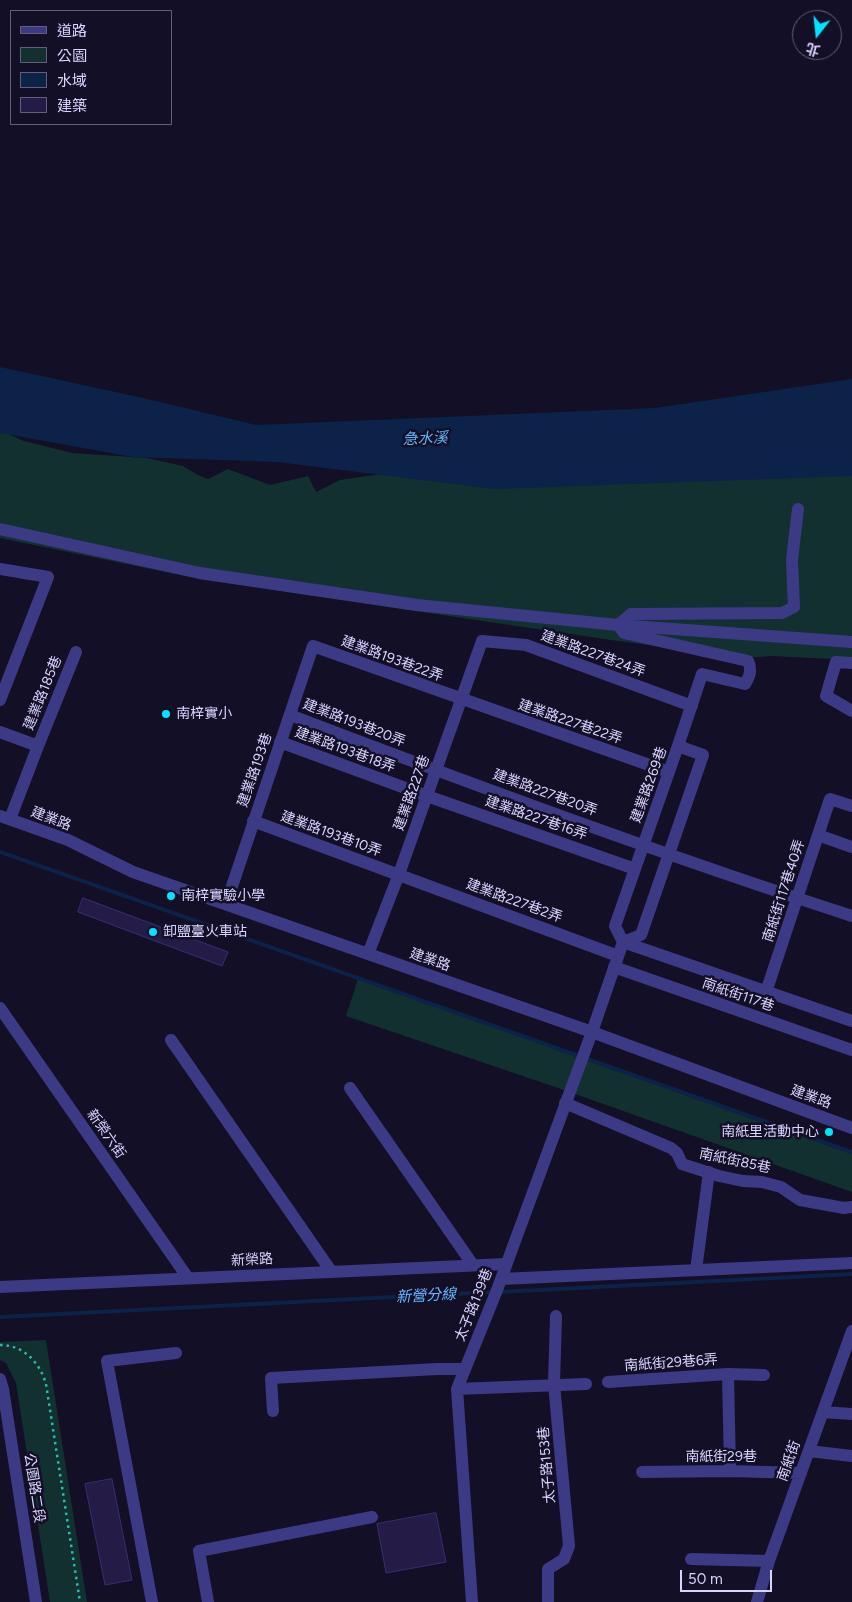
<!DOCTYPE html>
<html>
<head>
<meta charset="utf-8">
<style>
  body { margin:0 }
  #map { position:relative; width:852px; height:1602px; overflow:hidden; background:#130f26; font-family:Figtree,"Noto Sans TC",sans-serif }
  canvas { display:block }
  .legend { position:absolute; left:10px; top:10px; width:162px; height:115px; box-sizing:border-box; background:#130f26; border:1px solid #625e7d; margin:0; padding:6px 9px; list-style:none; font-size:15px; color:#d9d4ff }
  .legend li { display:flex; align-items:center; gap:10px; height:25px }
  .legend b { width:25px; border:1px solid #625e7d }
  .north { position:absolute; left:792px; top:10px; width:50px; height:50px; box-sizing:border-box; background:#130f26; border:1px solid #625e7d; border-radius:50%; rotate:196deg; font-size:14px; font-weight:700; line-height:20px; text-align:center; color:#d9d4ff }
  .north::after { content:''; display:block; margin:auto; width:18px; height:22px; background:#00e5ff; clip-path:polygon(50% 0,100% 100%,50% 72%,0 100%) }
  .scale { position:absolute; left:680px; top:1570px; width:92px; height:22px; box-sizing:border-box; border:2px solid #d9d4ff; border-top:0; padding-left:6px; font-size:15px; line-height:18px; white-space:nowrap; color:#d9d4ff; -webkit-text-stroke:4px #130f26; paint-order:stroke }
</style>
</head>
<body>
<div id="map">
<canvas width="852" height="1602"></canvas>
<ul class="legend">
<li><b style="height:6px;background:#3d3a85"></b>道路</li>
<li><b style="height:14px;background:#12302f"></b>公園</li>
<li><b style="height:14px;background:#0c2248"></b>水域</li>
<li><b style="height:14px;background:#241b47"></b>建築</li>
</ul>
<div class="north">北</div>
<div class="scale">50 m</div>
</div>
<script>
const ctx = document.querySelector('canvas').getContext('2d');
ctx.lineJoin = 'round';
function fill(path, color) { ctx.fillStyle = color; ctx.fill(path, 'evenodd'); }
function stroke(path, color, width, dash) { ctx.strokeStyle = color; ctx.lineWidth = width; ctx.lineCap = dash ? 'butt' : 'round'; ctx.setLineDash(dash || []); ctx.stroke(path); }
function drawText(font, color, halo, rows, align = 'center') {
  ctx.font = font + ' Figtree,"Noto Sans TC",sans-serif'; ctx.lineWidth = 5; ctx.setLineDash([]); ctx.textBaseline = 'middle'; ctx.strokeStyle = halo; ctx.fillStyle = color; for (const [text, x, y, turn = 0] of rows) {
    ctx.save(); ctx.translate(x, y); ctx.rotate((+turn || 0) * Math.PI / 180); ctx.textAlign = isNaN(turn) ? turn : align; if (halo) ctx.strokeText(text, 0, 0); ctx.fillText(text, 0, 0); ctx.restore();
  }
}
fill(new Path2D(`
  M 0,433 L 8,434 L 24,441 L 72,453 L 147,458 L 183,466 L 198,475 L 208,479 L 228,469 L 270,485 L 308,476 L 316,492 L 340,480 L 478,460 L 852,466 L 852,660 L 772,656 L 745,658 L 611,640 L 199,579 L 0,538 Z
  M 358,979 L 852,1154 L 852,1192 L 561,1089 L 346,1016 Z
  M 46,1340 L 87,1602 L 50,1602 L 16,1383 L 6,1363 L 0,1360 L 0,1342 Z`), '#12302f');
fill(new Path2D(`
  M 0,367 L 139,397 L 256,425 L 655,408 L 852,379 L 852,476 L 495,489 L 277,462 L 133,457 L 0,433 Z`), '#0c2248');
stroke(new Path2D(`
  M 0,852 L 852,1152
  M 499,1292 L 852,1274
  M 0,1317 L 492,1292`), '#0c2248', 4);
const building = new Path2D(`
  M 83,898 L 228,952 L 222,966 L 78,912 Z
  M 112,1479 L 132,1580 L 105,1585 L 85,1484 Z
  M 436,1513 L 446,1562 L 386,1573 L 377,1524 Z`);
fill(building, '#241b47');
stroke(building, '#3b2d73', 1);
stroke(new Path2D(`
  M 0,1345 C 24,1345 40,1363 46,1384 L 80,1602`), '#2fb8b0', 2.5, [2.5, 4]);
stroke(new Path2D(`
  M 0,529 L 200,573 L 417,605 L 618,625 L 852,642
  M 0,569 L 48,577 L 0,700
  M 852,663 L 836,662 L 826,696 L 852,711
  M 290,715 C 476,786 663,855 852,916
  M 0,732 L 38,746 L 10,819
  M 280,742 L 427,796 L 635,869
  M 38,746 L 76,652
  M 678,746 L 702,674 L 745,684 C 750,676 752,670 748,661 L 624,633 L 618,625 L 631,614 L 782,613 L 794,607 L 792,560 L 798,509
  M 0,816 L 68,840 L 133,872 L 592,1032 L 852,1128
  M 253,821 L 618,956
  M 818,835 L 852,847
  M 226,904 L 313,646 L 669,772
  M 623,942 L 852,1021
  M 368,954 L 399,874 L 482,641 L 526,645 L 692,706
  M 614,967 L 852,1050
  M 766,992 L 830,799 L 852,806
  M 0,1008 L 188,1278
  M 171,1040 L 331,1271
  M 350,1088 L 473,1265
  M 565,1103 L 671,1148 L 677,1153 L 682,1164 L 719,1176 L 743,1181 L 762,1182 L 781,1187 L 800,1200 L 844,1208 L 852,1207
  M 696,1270 L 709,1172
  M 501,1279 L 852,1263
  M 0,1287 L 506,1264
  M 728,1374 L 764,1375
  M 0,1379 L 3,1389 L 36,1602
  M 608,1382 L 728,1374 L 730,1471
  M 457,1389 L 586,1384
  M 273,1411 L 271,1378 L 437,1369 L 464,1369
  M 823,1412 L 852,1414
  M 809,1451 L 852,1456
  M 642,1472 L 730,1471 L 801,1473
  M 691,1559 L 769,1561
  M 152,1602 L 107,1361 L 176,1353
  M 208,1602 L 199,1551 L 372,1517
  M 472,1602 L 457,1389 L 497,1290 L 592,1032 L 623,942 L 615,926 L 678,746 L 703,755 L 641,935 L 623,942
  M 548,1602 L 548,1569 L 564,1559 L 569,1546 L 554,1384 L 556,1316
  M 757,1602 L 769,1561 L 852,1331`), '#3d3a85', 12);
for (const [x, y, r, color] of [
  [166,714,5,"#00e5ff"],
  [171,896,5,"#00e5ff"],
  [153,932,5,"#00e5ff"],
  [829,1132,5,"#00e5ff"]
]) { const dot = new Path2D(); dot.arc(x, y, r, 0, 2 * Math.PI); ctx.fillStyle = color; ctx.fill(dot); stroke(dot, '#130f26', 2); }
drawText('14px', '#d9d4ff', '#130f26', [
  ["建業路227巷24弄",593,654,20],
  ["建業路193巷22弄",392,659,20],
  ["建業路185巷",43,693,-68],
  ["建業路227巷22弄",570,722,19],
  ["建業路193巷20弄",354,723,21],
  ["建業路193巷18弄",345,750,20],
  ["建業路193巷",255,770,-71],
  ["建業路269巷",649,785,-70],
  ["建業路227巷",412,793,-70],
  ["建業路227巷20弄",545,793,20],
  ["建業路227巷16弄",536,818,19],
  ["建業路",51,819,21],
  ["建業路193巷10弄",331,834,20],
  ["南紙街117巷40弄",784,891,-72],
  ["建業路227巷2弄",514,901,20],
  ["建業路",430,960,19],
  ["南紙街117巷",738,995,19],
  ["建業路",811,1097,20],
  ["新榮六街",106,1134,55],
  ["南紙街85巷",735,1161,12],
  ["新榮路",252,1260,-3],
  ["太子路139巷",474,1305,-68],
  ["南紙街29巷6弄",671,1363,-4],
  ["南紙街29巷",721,1457],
  ["南紙街",789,1461,-70],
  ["太子路153巷",547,1465,-95],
  ["公園路二段",34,1488,81]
]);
drawText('14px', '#d9d4ff', '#130f26', [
  ["南梓實小",176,714],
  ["南梓實驗小學",181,896],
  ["卸鹽臺火車站",163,932],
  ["南紙里活動中心",819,1132,"right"]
], 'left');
drawText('italic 15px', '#62b6ff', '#130f26', [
  ["急水溪",425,439,-2],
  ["新營分線",426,1296,-3]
]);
</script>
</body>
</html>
